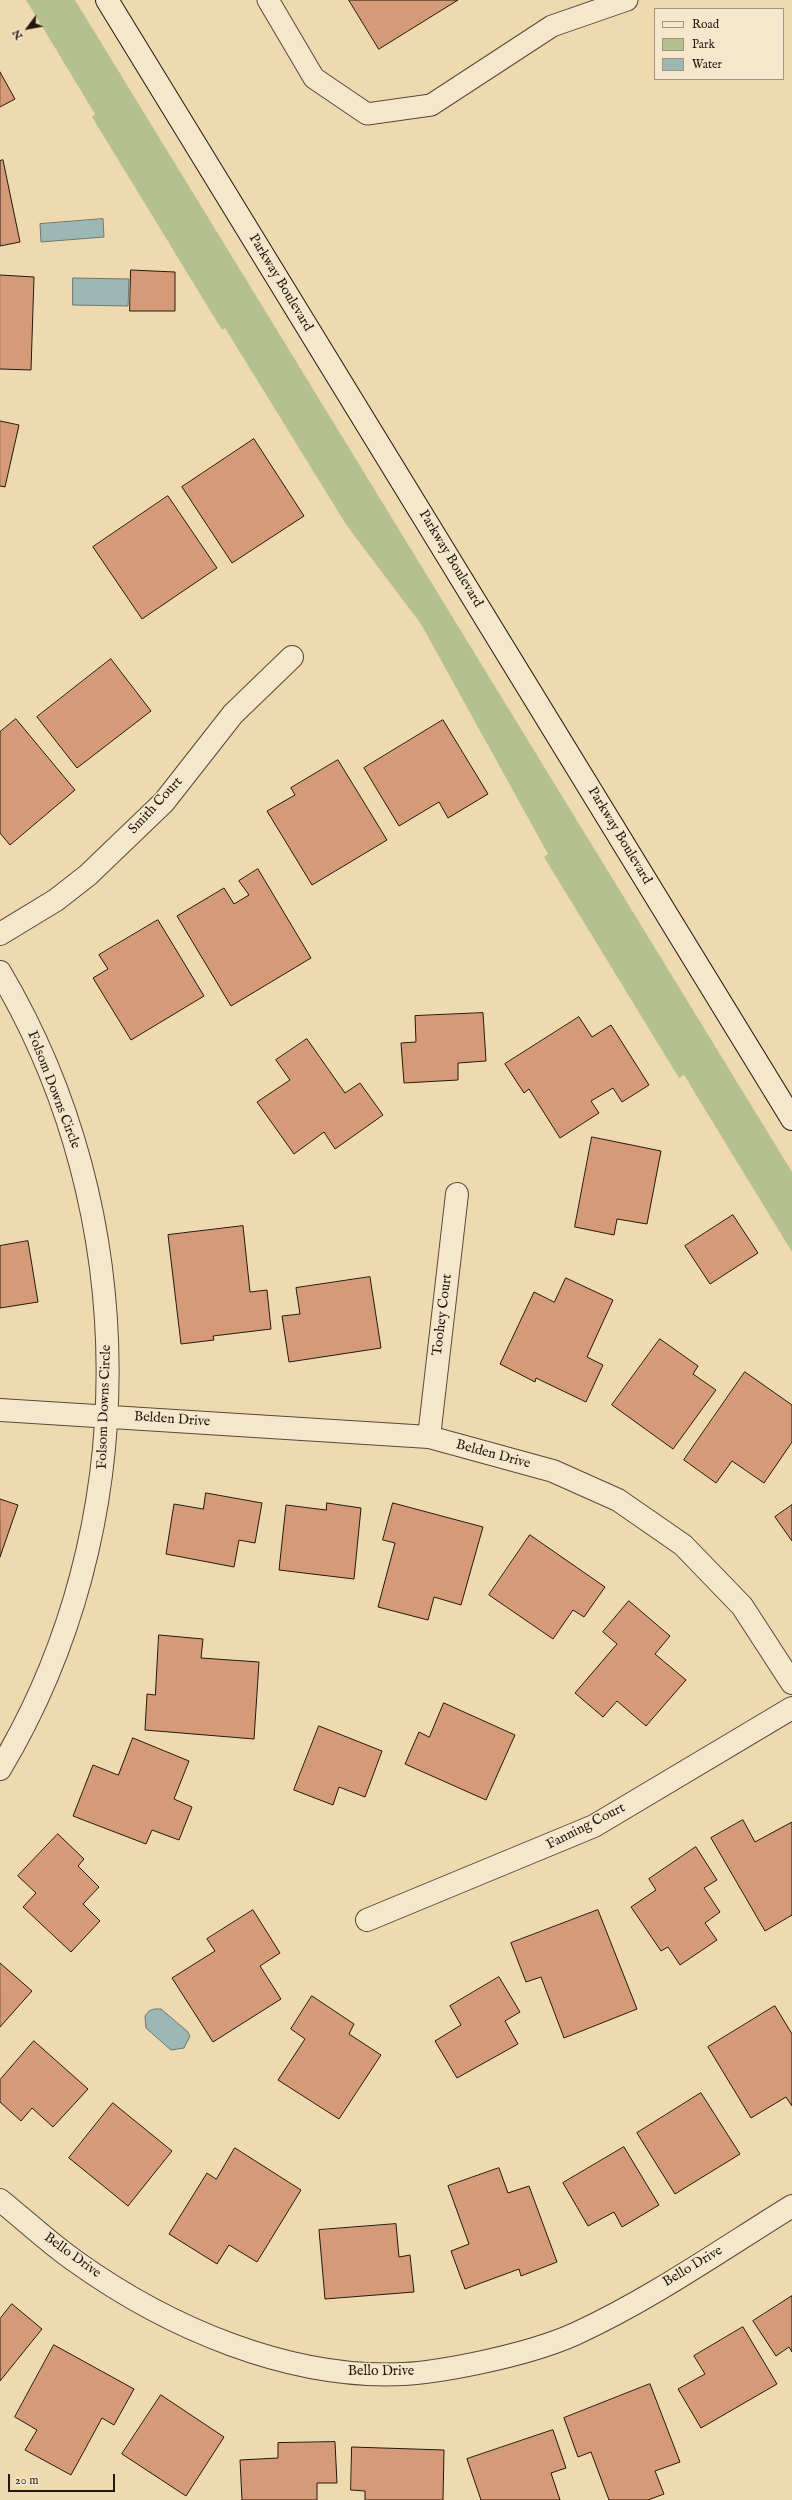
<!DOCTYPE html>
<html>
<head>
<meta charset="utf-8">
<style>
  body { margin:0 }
  #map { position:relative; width:792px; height:2500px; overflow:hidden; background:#efdab0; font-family:"IM FELL English",serif }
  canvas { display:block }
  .legend { position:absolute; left:654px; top:8px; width:130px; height:72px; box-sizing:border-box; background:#f5e7cc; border:1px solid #a19581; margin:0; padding:5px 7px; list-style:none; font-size:12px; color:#231910 }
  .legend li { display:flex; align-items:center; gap:8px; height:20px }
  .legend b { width:20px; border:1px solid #a19581 }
  .north { position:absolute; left:8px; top:8px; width:40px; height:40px; -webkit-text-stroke:3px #f5e7cc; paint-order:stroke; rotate:238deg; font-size:11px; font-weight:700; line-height:16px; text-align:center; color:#231910 }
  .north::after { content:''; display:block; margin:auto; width:14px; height:18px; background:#231910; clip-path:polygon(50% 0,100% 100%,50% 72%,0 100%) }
  .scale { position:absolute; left:8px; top:2474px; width:107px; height:18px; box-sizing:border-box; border:2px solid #231910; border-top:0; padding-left:5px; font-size:12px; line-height:14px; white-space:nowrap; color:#231910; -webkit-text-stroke:3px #f5e7cc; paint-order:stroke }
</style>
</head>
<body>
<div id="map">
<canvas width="792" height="2500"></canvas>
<ul class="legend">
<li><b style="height:5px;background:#f5e7cc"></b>Road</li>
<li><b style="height:11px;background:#b4c18e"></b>Park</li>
<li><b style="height:11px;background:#9db8b4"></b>Water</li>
</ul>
<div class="north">N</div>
<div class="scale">20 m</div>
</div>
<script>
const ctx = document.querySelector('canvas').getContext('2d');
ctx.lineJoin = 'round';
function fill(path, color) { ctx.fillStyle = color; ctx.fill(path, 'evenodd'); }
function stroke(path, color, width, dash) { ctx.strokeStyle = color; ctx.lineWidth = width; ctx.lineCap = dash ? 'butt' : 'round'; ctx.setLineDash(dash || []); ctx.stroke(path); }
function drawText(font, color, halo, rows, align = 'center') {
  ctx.font = font + ' "IM FELL English",serif'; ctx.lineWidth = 3; ctx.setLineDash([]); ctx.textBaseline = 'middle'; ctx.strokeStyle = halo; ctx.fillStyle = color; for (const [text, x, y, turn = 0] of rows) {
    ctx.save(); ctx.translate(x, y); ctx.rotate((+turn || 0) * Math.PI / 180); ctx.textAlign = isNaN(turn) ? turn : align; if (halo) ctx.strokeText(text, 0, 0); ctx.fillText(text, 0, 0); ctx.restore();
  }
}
fill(new Path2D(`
  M 26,0 L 75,0 L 792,1172 L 792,1252 L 684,1075 L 679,1078 L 544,857 L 548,854 L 421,624 L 347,526 L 225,328 L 222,330 L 92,117 L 95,114 Z`), '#b4c18e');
const water = new Path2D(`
  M 103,219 L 104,237 L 41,242 L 40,224 Z
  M 73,278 L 129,279 L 128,306 L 73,305 Z
  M 155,2009 L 161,2009 L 187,2031 L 190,2036 L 184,2048 L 171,2050 L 146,2028 L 145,2016 L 149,2011 Z`);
fill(water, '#9db8b4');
stroke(water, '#6c7872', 1);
const building = new Path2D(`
  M 349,0 L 458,0 L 379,49 Z
  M 0,72 L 15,99 L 0,107 Z
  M 3,160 L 20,242 L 0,246 L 0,161 Z
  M 131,270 L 175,272 L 175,311 L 130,311 Z
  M 0,275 L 34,277 L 31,370 L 0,369 Z
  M 0,421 L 19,425 L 5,487 L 0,486 Z
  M 254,439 L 304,516 L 232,563 L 182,487 Z
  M 168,496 L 217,568 L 142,619 L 93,547 Z
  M 111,659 L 151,711 L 77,768 L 37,717 Z
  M 16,719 L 75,790 L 10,845 L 0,833 L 0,732 Z
  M 443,720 L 488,794 L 448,818 L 439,802 L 399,826 L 364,768 Z
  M 338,760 L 387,840 L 312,885 L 267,811 L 295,795 L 291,788 Z
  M 258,869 L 311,958 L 231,1006 L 177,916 L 224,888 L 234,904 L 249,895 L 239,881 Z
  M 158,920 L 204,996 L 131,1040 L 93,978 L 108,969 L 99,955 Z
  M 483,1013 L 486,1061 L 458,1063 L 458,1080 L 404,1083 L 401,1043 L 416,1042 L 415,1016 Z
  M 579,1017 L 592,1037 L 611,1025 L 649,1085 L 622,1102 L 613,1088 L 591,1101 L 599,1113 L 560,1138 L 529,1089 L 524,1093 L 505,1064 Z
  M 307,1039 L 345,1093 L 360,1083 L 383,1115 L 335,1149 L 324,1132 L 294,1154 L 257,1102 L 290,1080 L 276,1060 Z
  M 592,1137 L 661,1151 L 647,1224 L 617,1219 L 614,1235 L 575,1227 Z
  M 733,1215 L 758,1253 L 710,1284 L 685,1246 Z
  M 243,1226 L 250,1292 L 267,1290 L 271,1329 L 213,1336 L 214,1340 L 181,1344 L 168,1235 Z
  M 28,1241 L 38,1302 L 0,1308 L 0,1246 Z
  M 370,1277 L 381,1348 L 289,1362 L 282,1316 L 300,1314 L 296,1288 Z
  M 566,1278 L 613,1300 L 587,1357 L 603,1365 L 586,1402 L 536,1378 L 535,1382 L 500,1364 L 534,1292 L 554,1302 Z
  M 660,1339 L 698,1366 L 693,1374 L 716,1390 L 673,1449 L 612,1405 Z
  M 745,1372 L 792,1405 L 792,1442 L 764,1483 L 732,1461 L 716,1483 L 684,1460 Z
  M 206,1493 L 262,1503 L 255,1543 L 239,1540 L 234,1567 L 166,1554 L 174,1504 L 203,1509 Z
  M 0,1499 L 18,1505 L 0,1557 Z
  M 327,1503 L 361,1508 L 354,1579 L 279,1570 L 286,1505 L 326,1510 Z
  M 393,1503 L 483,1527 L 461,1605 L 434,1597 L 428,1620 L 378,1607 L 395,1543 L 383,1540 Z
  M 792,1505 L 792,1541 L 775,1517 Z
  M 530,1535 L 605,1587 L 584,1617 L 573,1610 L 553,1639 L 489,1595 Z
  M 629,1601 L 670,1636 L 655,1654 L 686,1680 L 646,1726 L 617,1701 L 603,1717 L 575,1693 L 617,1644 L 603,1632 Z
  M 159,1635 L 203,1639 L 201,1658 L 259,1662 L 254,1739 L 145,1730 L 147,1694 L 155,1695 Z
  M 444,1703 L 515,1735 L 486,1800 L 405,1764 L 419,1732 L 429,1737 Z
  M 319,1726 L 382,1751 L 365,1797 L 339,1787 L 333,1805 L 294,1790 Z
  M 133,1738 L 189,1761 L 174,1799 L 192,1807 L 179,1840 L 152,1830 L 146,1844 L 73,1816 L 93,1765 L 118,1775 Z
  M 743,1820 L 755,1842 L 792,1822 L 792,1915 L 765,1931 L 711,1838 Z
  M 58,1834 L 84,1859 L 78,1866 L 99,1887 L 83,1904 L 100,1921 L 71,1952 L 23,1907 L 36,1893 L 18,1876 Z
  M 696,1847 L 717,1880 L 704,1888 L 720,1912 L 705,1923 L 717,1940 L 680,1965 L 668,1947 L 661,1951 L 631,1907 L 656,1890 L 649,1879 Z
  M 253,1910 L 280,1953 L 260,1966 L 281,1999 L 213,2042 L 172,1978 L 215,1951 L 207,1939 Z
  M 598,1910 L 637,2009 L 564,2038 L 541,1977 L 526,1982 L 511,1943 Z
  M 0,1963 L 32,1991 L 0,2027 Z
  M 499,1977 L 520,2012 L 505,2021 L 518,2044 L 457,2078 L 435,2041 L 461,2025 L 450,2006 Z
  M 312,1996 L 354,2024 L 349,2034 L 381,2055 L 339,2119 L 278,2080 L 305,2039 L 291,2029 Z
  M 775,2006 L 792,2034 L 792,2106 L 786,2097 L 751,2118 L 708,2047 Z
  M 34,2041 L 88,2089 L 53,2127 L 32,2108 L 21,2121 L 0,2102 L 0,2080 Z
  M 701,2093 L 740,2154 L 675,2194 L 637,2133 Z
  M 113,2103 L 172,2151 L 128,2206 L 69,2158 Z
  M 624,2147 L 659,2205 L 622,2227 L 614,2212 L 588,2226 L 563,2183 Z
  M 235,2148 L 301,2190 L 257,2262 L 229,2245 L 217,2264 L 169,2234 L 207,2173 L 216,2179 Z
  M 499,2168 L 508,2193 L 529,2186 L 557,2262 L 521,2276 L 519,2269 L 465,2289 L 451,2251 L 469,2244 L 448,2186 Z
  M 396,2224 L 399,2257 L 410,2255 L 414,2292 L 325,2299 L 319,2230 Z
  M 792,2296 L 792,2352 L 789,2347 L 776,2356 L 753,2321 Z
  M 12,2304 L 42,2329 L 0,2381 L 0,2319 Z
  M 743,2327 L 777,2384 L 701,2428 L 678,2389 L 705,2374 L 694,2356 Z
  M 54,2345 L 134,2389 L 114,2425 L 102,2418 L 71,2475 L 25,2450 L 37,2430 L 15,2417 Z
  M 650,2384 L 680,2462 L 655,2471 L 664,2494 L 648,2500 L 609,2500 L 591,2452 L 578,2457 L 564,2418 Z
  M 161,2395 L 224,2437 L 186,2496 L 122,2454 Z
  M 553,2430 L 566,2468 L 551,2473 L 560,2500 L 481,2500 L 467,2459 Z
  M 335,2442 L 337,2483 L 317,2483 L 317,2500 L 242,2500 L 240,2460 L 278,2458 L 278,2443 Z
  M 352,2447 L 444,2450 L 443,2500 L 365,2500 L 365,2491 L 351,2490 Z`);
fill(building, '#d59b79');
stroke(building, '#231910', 1);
const lane = new Path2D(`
  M 268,0 L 314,78 L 367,114 L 431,105 L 552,26 L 627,0`);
const street = new Path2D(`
  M 0,934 L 56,900 L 88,875 L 164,802 L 233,714 L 292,657
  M 0,972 C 143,1213 144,1529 0,1769
  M 0,1410 L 429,1437 L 553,1471 L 618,1500 L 683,1545 L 742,1606 L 792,1683
  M 429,1437 L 457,1194
  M 367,1920 L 594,1826 L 792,1708
  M 0,2200 C 25,2220 49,2243 75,2261 C 167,2327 289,2380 404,2374 C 428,2373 454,2368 478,2363 C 511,2356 544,2348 575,2334 C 651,2299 721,2250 792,2206`);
const secondary = new Path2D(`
  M 107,0 L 792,1119`);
stroke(lane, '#564938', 23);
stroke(street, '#564938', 24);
stroke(secondary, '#231910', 24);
stroke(lane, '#f5e7cc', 21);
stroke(street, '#f5e7cc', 22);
stroke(secondary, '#f5e7cc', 22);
drawText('14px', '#231910', '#f5e7cc', [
  ["Parkway Boulevard",280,283,59],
  ["Parkway Boulevard",450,559,59],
  ["Smith Court",156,806,-47],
  ["Parkway Boulevard",619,836,59],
  ["Folsom Downs Circle",53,1090,69],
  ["Toohey Court",443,1315,-83],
  ["Folsom Downs Circle",105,1407,-88],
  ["Belden Drive",172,1420,4],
  ["Belden Drive",493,1455,15],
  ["Fanning Court",586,1827,-27],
  ["Bello Drive",72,2256,36],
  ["Bello Drive",693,2267,-31],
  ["Bello Drive",381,2372]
]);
</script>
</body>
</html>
